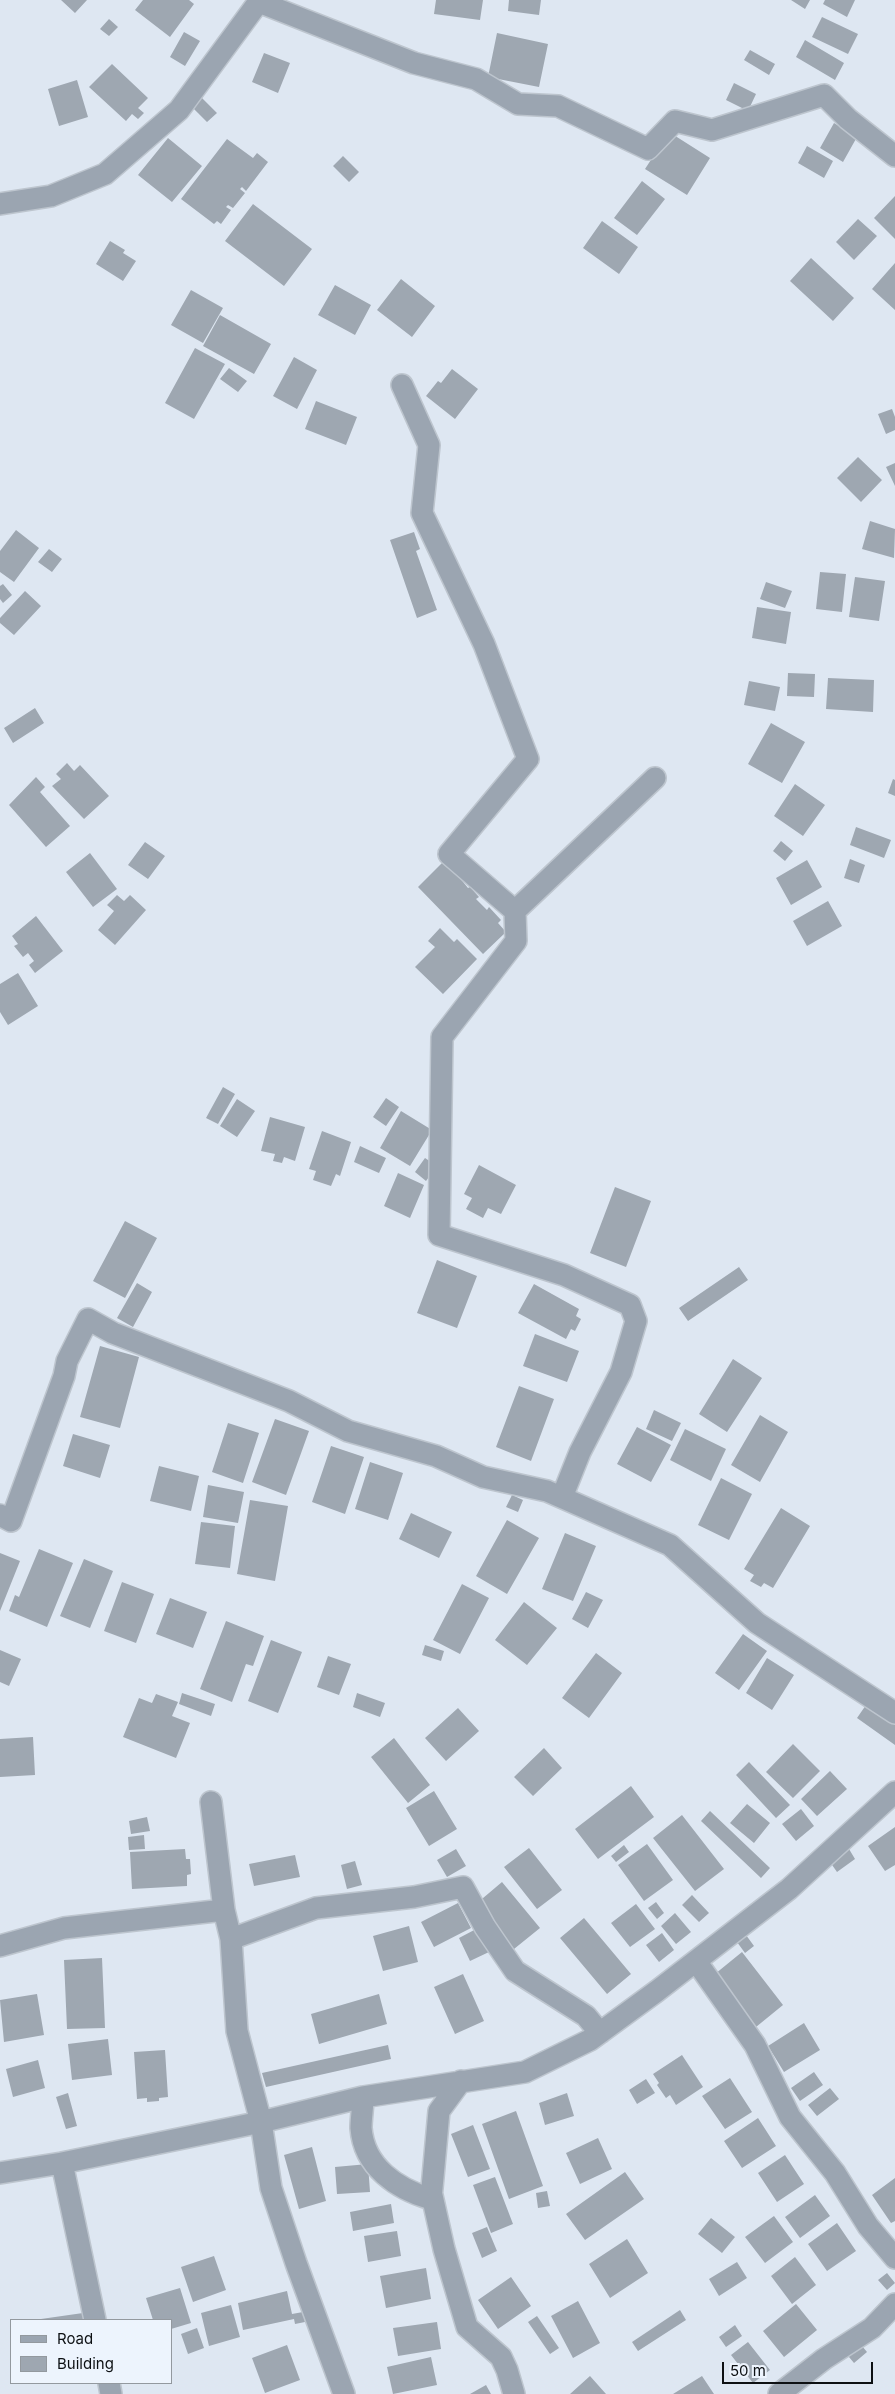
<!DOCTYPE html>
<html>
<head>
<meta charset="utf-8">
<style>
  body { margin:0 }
  #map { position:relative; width:895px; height:2394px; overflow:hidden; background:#dee7f2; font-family:Inter,sans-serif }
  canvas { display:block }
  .legend { position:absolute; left:10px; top:2319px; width:162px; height:65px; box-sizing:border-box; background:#edf4fd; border:1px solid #93999f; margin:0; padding:6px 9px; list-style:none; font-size:15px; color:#0d1013 }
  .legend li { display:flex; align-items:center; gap:10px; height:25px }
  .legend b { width:25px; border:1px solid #93999f }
  .scale { position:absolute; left:722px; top:2362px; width:151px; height:22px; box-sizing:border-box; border:2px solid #0d1013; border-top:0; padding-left:6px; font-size:15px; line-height:18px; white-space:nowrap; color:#0d1013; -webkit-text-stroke:4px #edf4fd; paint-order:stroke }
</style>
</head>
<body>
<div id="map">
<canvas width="895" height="2394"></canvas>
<ul class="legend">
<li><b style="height:6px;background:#9ba5b1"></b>Road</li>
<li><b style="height:14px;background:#9ea7b1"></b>Building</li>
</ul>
<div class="scale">50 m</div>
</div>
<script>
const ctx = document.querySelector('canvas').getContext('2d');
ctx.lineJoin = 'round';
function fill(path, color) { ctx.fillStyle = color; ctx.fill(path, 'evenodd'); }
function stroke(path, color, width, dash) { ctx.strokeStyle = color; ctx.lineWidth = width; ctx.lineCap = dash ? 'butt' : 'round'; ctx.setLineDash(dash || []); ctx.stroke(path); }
fill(new Path2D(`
  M 61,0 L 87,0 L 75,13 Z
  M 143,0 L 189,0 L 194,4 L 170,37 L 135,10 Z
  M 436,0 L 483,0 L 480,20 L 434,14 Z
  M 509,0 L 541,0 L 539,15 L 508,11 Z
  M 791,0 L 810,0 L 805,9 Z
  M 825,0 L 855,0 L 847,17 L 823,4 Z
  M 822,17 L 858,34 L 848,54 L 812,37 Z
  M 109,19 L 118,27 L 109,36 L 100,29 Z
  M 184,32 L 200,41 L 185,66 L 170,57 Z
  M 497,33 L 548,44 L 539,87 L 488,77 Z
  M 805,40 L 844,63 L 835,80 L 796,57 Z
  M 750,50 L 775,64 L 769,75 L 744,60 Z
  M 264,53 L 290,63 L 278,93 L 252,82 Z
  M 112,64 L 148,98 L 138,108 L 144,113 L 138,119 L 132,114 L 126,121 L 89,87 Z
  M 77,80 L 88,117 L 59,126 L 48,89 Z
  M 734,83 L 756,94 L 748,111 L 726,100 Z
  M 202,98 L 217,113 L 207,122 L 192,107 Z
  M 834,123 L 857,137 L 843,162 L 820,148 Z
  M 669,132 L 710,158 L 687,195 L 645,169 Z
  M 168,138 L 202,166 L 172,202 L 138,175 Z
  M 227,139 L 253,158 L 257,153 L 268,162 L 246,191 L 242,187 L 240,189 L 245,193 L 233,208 L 228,205 L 226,207 L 231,210 L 221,224 L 217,221 L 214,224 L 181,199 Z
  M 807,146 L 833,161 L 824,178 L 798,163 Z
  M 343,156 L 359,172 L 349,182 L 333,166 Z
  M 642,181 L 665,199 L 637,235 L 614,218 Z
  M 895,196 L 895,239 L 874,218 Z
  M 253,204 L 312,249 L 284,286 L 225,241 Z
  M 858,219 L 877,236 L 854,260 L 836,242 Z
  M 602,221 L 638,247 L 619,274 L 583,248 Z
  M 110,241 L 125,250 L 123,253 L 136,261 L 123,281 L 96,264 Z
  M 811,258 L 854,298 L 833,321 L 790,281 Z
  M 895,263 L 895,310 L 872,289 Z
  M 401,279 L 435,306 L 412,337 L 377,310 Z
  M 335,285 L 371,305 L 355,335 L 318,315 Z
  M 191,290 L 223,308 L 203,343 L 171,325 Z
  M 220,315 L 271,344 L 254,374 L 203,346 Z
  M 195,348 L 225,364 L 194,419 L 165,403 Z
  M 294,357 L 317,370 L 297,409 L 273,396 Z
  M 229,368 L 247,381 L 238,392 L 220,379 Z
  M 452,369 L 478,389 L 455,419 L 426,396 L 438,381 L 441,383 Z
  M 316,401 L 357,417 L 346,445 L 305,429 Z
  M 892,409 L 895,417 L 895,430 L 886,434 L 878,414 Z
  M 858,457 L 882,480 L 861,502 L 837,478 Z
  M 895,463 L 895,486 L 886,467 Z
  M 870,521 L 895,529 L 894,558 L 862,549 Z
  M 16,530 L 39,548 L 14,582 L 0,572 L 0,551 Z
  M 414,532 L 420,549 L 416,551 L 437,610 L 417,618 L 390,540 Z
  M 49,549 L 62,559 L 52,572 L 38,562 Z
  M 820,572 L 846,574 L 842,612 L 816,609 Z
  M 855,577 L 885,581 L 879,621 L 849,617 Z
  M 766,582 L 792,591 L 785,608 L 760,599 Z
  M 3,584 L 12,595 L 3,603 L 0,599 L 0,586 Z
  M 25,591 L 41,606 L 14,635 L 0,623 L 0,618 Z
  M 757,607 L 791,612 L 786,644 L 752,638 Z
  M 788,673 L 815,674 L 814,697 L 787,696 Z
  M 828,678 L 874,680 L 873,712 L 826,709 Z
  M 749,681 L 780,687 L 775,711 L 744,705 Z
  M 35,708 L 44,723 L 13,743 L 4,728 Z
  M 771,723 L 805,742 L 782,783 L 748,764 Z
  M 67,763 L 74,771 L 80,765 L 109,796 L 84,819 L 52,786 L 61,779 L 56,774 Z
  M 36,777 L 45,787 L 40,792 L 70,826 L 46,847 L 9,805 Z
  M 893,779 L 895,780 L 895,796 L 888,793 Z
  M 795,784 L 825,805 L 803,836 L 774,816 Z
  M 856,827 L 891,840 L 884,858 L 850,845 Z
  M 781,841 L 793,851 L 785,861 L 773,851 Z
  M 145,842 L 165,856 L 148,879 L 128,865 Z
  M 90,853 L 117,889 L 93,907 L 66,872 Z
  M 850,859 L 865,865 L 859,883 L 844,878 Z
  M 807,860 L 822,887 L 791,905 L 776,878 Z
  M 442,863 L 449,869 L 451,867 L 468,888 L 470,887 L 479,897 L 476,899 L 487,910 L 489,907 L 501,920 L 498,923 L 506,932 L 483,954 L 418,887 Z
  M 117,895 L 124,901 L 130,895 L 146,910 L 115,945 L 98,930 L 114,911 L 107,905 Z
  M 828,901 L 842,926 L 807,946 L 793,921 Z
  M 36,916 L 63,951 L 35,973 L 29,965 L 34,961 L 28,953 L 23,957 L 14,946 L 18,944 L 12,936 Z
  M 440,928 L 454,942 L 457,939 L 477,959 L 443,994 L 415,967 L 435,947 L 428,941 Z
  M 18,973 L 38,1006 L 8,1025 L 0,1012 L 0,984 Z
  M 223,1087 L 235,1094 L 218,1124 L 206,1118 Z
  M 386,1098 L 399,1107 L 386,1126 L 373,1117 Z
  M 237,1099 L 255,1111 L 237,1137 L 220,1126 Z
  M 401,1111 L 432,1130 L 410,1166 L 380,1148 Z
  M 270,1117 L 305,1127 L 295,1161 L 284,1157 L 282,1163 L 273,1161 L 275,1154 L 261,1151 Z
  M 322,1131 L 351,1142 L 340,1176 L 336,1174 L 331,1186 L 313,1180 L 316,1171 L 309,1169 Z
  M 360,1146 L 386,1158 L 379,1173 L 354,1162 Z
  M 425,1158 L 437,1166 L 426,1181 L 415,1172 Z
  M 479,1165 L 516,1185 L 501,1214 L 488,1208 L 483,1218 L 466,1209 L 472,1198 L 464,1194 Z
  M 398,1173 L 424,1185 L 410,1218 L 384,1206 Z
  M 615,1187 L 651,1201 L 626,1267 L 590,1253 Z
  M 125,1221 L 157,1238 L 125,1298 L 93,1281 Z
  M 437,1260 L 477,1276 L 457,1328 L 417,1313 Z
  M 739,1267 L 748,1280 L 688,1321 L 679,1308 Z
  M 137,1283 L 152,1292 L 133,1327 L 117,1318 Z
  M 534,1284 L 579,1309 L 576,1316 L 581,1319 L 575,1331 L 571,1329 L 566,1339 L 518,1313 Z
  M 535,1334 L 579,1351 L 567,1382 L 523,1366 Z
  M 100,1346 L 139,1357 L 120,1428 L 80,1417 Z
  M 733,1359 L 762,1378 L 727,1432 L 699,1414 Z
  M 519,1386 L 554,1399 L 531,1461 L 496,1447 Z
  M 654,1410 L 681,1423 L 672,1441 L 646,1429 Z
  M 760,1415 L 788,1432 L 760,1482 L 731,1465 Z
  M 275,1419 L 309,1431 L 286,1495 L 252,1482 Z
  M 228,1423 L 259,1433 L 243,1483 L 212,1472 Z
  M 637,1427 L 671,1445 L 651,1482 L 617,1464 Z
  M 685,1429 L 726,1449 L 711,1481 L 670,1460 Z
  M 73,1434 L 110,1445 L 100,1478 L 63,1466 Z
  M 331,1446 L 364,1457 L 345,1514 L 312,1502 Z
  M 370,1462 L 403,1473 L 388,1520 L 355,1509 Z
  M 159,1466 L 199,1476 L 191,1511 L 150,1501 Z
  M 721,1478 L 752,1494 L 729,1540 L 698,1525 Z
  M 208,1485 L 244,1492 L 238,1523 L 203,1517 Z
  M 512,1495 L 523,1500 L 518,1512 L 506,1507 Z
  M 250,1500 L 288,1506 L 275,1581 L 237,1574 Z
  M 781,1508 L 810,1526 L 773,1588 L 764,1583 L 761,1587 L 750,1581 L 754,1575 L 744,1569 Z
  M 411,1513 L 452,1532 L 439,1558 L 399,1539 Z
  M 507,1520 L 539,1538 L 507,1594 L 476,1576 Z
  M 201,1522 L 235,1526 L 230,1568 L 195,1564 Z
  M 565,1533 L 596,1546 L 573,1601 L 542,1589 Z
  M 39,1549 L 73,1563 L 47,1627 L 9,1611 L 15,1595 L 19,1597 Z
  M 0,1553 L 20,1561 L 0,1611 Z
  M 84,1559 L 113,1571 L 90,1628 L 60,1616 Z
  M 122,1582 L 154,1594 L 136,1643 L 104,1631 Z
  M 462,1584 L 489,1598 L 460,1654 L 433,1640 Z
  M 586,1592 L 603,1600 L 588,1628 L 572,1619 Z
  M 170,1598 L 207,1612 L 193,1648 L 156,1634 Z
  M 524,1602 L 557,1628 L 527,1665 L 495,1640 Z
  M 226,1621 L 264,1636 L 253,1666 L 246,1664 L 232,1702 L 200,1689 Z
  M 743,1634 L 767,1651 L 739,1690 L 715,1673 Z
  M 271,1640 L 302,1652 L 278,1713 L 248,1701 Z
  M 425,1645 L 444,1651 L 441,1661 L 422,1655 Z
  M 0,1650 L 21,1659 L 9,1686 L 0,1682 Z
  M 596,1653 L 622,1673 L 589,1718 L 562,1698 Z
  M 328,1656 L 351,1664 L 339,1695 L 317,1687 Z
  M 767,1658 L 794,1675 L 772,1710 L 746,1693 Z
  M 182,1693 L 215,1704 L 211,1716 L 179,1704 Z
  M 357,1693 L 385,1703 L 380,1717 L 353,1707 Z
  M 156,1694 L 178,1702 L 172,1716 L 190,1723 L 176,1758 L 123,1737 L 139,1698 L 152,1703 Z
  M 866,1705 L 895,1725 L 895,1745 L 857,1718 Z
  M 458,1708 L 479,1731 L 446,1761 L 425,1738 Z
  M 33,1737 L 35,1775 L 0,1777 L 0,1739 Z
  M 394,1738 L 430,1785 L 408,1803 L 371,1757 Z
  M 793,1744 L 820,1771 L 793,1798 L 766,1772 Z
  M 544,1748 L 562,1768 L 533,1796 L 514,1777 Z
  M 749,1762 L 790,1805 L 776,1818 L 736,1775 Z
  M 830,1771 L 847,1789 L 817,1816 L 801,1799 Z
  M 631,1786 L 654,1817 L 598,1859 L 575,1829 Z
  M 434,1791 L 457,1829 L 429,1846 L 406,1808 Z
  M 747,1804 L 770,1823 L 754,1843 L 730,1823 Z
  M 801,1809 L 814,1826 L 796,1841 L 782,1824 Z
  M 710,1811 L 770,1868 L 761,1878 L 701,1821 Z
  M 682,1815 L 724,1869 L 695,1891 L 653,1838 Z
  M 147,1817 L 150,1831 L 131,1834 L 129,1821 Z
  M 895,1827 L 895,1865 L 885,1871 L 868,1846 Z
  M 144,1835 L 145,1849 L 129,1850 L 128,1837 Z
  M 647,1844 L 673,1880 L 644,1901 L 618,1865 Z
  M 624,1845 L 629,1852 L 616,1862 L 611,1856 Z
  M 529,1848 L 562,1890 L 537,1909 L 504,1867 Z
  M 185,1849 L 186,1859 L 190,1859 L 191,1874 L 187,1875 L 187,1886 L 132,1889 L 130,1852 Z
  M 456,1849 L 466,1866 L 447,1877 L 437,1860 Z
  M 849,1849 L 855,1859 L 837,1872 L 830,1862 Z
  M 295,1855 L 300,1877 L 254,1886 L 249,1864 Z
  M 355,1861 L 362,1885 L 347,1889 L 341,1865 Z
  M 502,1882 L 540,1928 L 514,1949 L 476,1904 Z
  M 692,1895 L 709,1913 L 699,1922 L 682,1905 Z
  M 656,1902 L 664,1913 L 657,1919 L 648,1908 Z
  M 458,1903 L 471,1928 L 434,1947 L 421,1922 Z
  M 636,1904 L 655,1929 L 630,1947 L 611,1923 Z
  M 675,1913 L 691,1932 L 676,1944 L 661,1926 Z
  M 584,1918 L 631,1974 L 607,1994 L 560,1938 Z
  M 409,1926 L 418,1962 L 383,1971 L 373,1936 Z
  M 478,1928 L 489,1952 L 470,1961 L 459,1938 Z
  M 662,1933 L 674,1950 L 659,1962 L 646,1945 Z
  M 746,1935 L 754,1946 L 745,1953 L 737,1942 Z
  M 742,1952 L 783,2005 L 756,2027 L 715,1974 Z
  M 102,1958 L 105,2028 L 67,2029 L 64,1960 Z
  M 463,1974 L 484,2021 L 455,2034 L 434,1987 Z
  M 37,1994 L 44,2035 L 4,2042 L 0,2000 Z
  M 379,1994 L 387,2024 L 319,2044 L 311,2014 Z
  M 804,2023 L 820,2050 L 784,2072 L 768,2046 Z
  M 108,2039 L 112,2075 L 72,2080 L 68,2044 Z
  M 388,2045 L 391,2059 L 266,2087 L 262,2073 Z
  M 165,2050 L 168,2097 L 159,2098 L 159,2101 L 147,2102 L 147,2098 L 137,2099 L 134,2052 Z
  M 682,2055 L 703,2087 L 676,2105 L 670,2095 L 666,2098 L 657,2085 L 659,2083 L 653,2074 Z
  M 38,2060 L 45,2088 L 13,2097 L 6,2069 Z
  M 814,2072 L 823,2085 L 800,2101 L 791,2088 Z
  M 730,2078 L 752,2112 L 725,2129 L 702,2096 Z
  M 646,2079 L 655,2093 L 637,2104 L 629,2090 Z
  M 830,2088 L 839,2099 L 817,2116 L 808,2105 Z
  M 68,2093 L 77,2126 L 66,2129 L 56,2097 Z
  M 567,2093 L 574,2116 L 545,2125 L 539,2103 Z
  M 516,2111 L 543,2186 L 509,2199 L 482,2124 Z
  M 758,2118 L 776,2146 L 742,2168 L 724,2141 Z
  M 473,2125 L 490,2169 L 468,2177 L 451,2134 Z
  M 598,2138 L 612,2169 L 580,2184 L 566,2153 Z
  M 312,2147 L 326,2201 L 299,2209 L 284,2155 Z
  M 785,2155 L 804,2184 L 777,2202 L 758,2173 Z
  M 368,2164 L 370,2192 L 337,2194 L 335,2167 Z
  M 625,2172 L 644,2199 L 585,2240 L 566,2214 Z
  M 495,2177 L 513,2224 L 491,2233 L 473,2185 Z
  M 895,2178 L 895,2221 L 891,2223 L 872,2195 Z
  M 547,2191 L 550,2206 L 538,2208 L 536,2193 Z
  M 815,2195 L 830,2216 L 800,2238 L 785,2217 Z
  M 391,2204 L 394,2223 L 353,2231 L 350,2212 Z
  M 774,2216 L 793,2242 L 765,2263 L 745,2237 Z
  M 711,2218 L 735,2237 L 722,2253 L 698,2234 Z
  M 837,2223 L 856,2251 L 827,2271 L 808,2244 Z
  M 487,2227 L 497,2251 L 482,2258 L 472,2233 Z
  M 397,2231 L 401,2256 L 368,2262 L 364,2236 Z
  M 627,2239 L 648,2273 L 610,2298 L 589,2264 Z
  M 214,2256 L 226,2290 L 193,2302 L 181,2267 Z
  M 795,2257 L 816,2285 L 792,2304 L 771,2276 Z
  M 737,2262 L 747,2278 L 719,2296 L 709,2279 Z
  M 426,2268 L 431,2299 L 386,2308 L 380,2276 Z
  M 887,2273 L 895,2283 L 887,2290 L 878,2280 Z
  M 511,2277 L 531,2306 L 498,2329 L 478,2300 Z
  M 180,2288 L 191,2323 L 171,2329 L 171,2320 L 153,2320 L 146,2298 Z
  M 287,2291 L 292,2314 L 303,2312 L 305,2322 L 295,2324 L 294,2319 L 243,2330 L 238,2303 Z
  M 578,2301 L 600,2343 L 573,2358 L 551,2316 Z
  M 796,2304 L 817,2330 L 784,2357 L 763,2331 Z
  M 231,2305 L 240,2337 L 209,2346 L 201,2313 Z
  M 680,2310 L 686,2320 L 638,2351 L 632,2342 Z
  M 83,2313 L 83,2320 L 41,2320 L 41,2319 Z
  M 537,2316 L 559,2348 L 550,2354 L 528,2322 Z
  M 437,2322 L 441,2349 L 398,2356 L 393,2328 Z
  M 735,2325 L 742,2336 L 726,2347 L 719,2337 Z
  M 197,2328 L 204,2348 L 188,2354 L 181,2334 Z
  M 857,2340 L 867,2352 L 854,2363 L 844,2351 Z
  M 748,2342 L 770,2370 L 753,2383 L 731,2355 Z
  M 287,2345 L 300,2380 L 265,2393 L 252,2358 Z
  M 431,2357 L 437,2385 L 393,2394 L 387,2367 Z
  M 590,2376 L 606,2394 L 570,2394 Z
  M 702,2376 L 714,2394 L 673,2394 Z
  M 486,2385 L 491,2394 L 470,2394 Z`), '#9ea7b1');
const street = new Path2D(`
  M 259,2 L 414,63 L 476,79 L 518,104 L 558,106 L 648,149 L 675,121 L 712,130 L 824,95 L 848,119 L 895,156
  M 0,204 L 51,196 L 105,174 L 179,110 L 260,0
  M 402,385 L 429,445 L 422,513 L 484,644 L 528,759 L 449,854 L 515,911
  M 562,1497 L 580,1452 L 621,1372 L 636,1321 L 630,1305 L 564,1275 L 439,1235 L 442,1037 L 516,941 L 515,911 L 655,778
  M 0,1515 L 11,1521 L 64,1376 L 67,1361 L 88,1319 L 113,1333 L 289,1401 L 348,1431 L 436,1456 L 483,1477 L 547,1491 L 670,1545 L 757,1623 L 895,1713
  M 211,1802 L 224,1910 L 231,1939 L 237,2031 L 261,2122 L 271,2188 L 296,2263 L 344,2394
  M 231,1939 L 316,1908 L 414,1897 L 463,1887 L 485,1927 L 515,1971 L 586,2016 L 600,2033
  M 0,1946 L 64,1928 L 224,1910
  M 696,1961 L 755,2045 L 790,2117 L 835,2173 L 868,2226 L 895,2258
  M 363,2097 C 363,2107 361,2118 361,2128 C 364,2167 397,2189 431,2199 L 439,2111 L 461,2081
  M 62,2163 L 95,2320
  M 0,2173 L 62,2163 L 261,2122 L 363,2097 L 525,2072 L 590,2040 L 657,1991 L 789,1889 L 895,1792
  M 431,2191 L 444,2249 L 467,2327 L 501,2357 L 507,2370 L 514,2394
  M 109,2383 L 111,2394
  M 779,2394 L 824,2359 L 872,2328 L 895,2304`);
stroke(street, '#bdc5ce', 24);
stroke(street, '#9ba5b1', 21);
</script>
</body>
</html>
